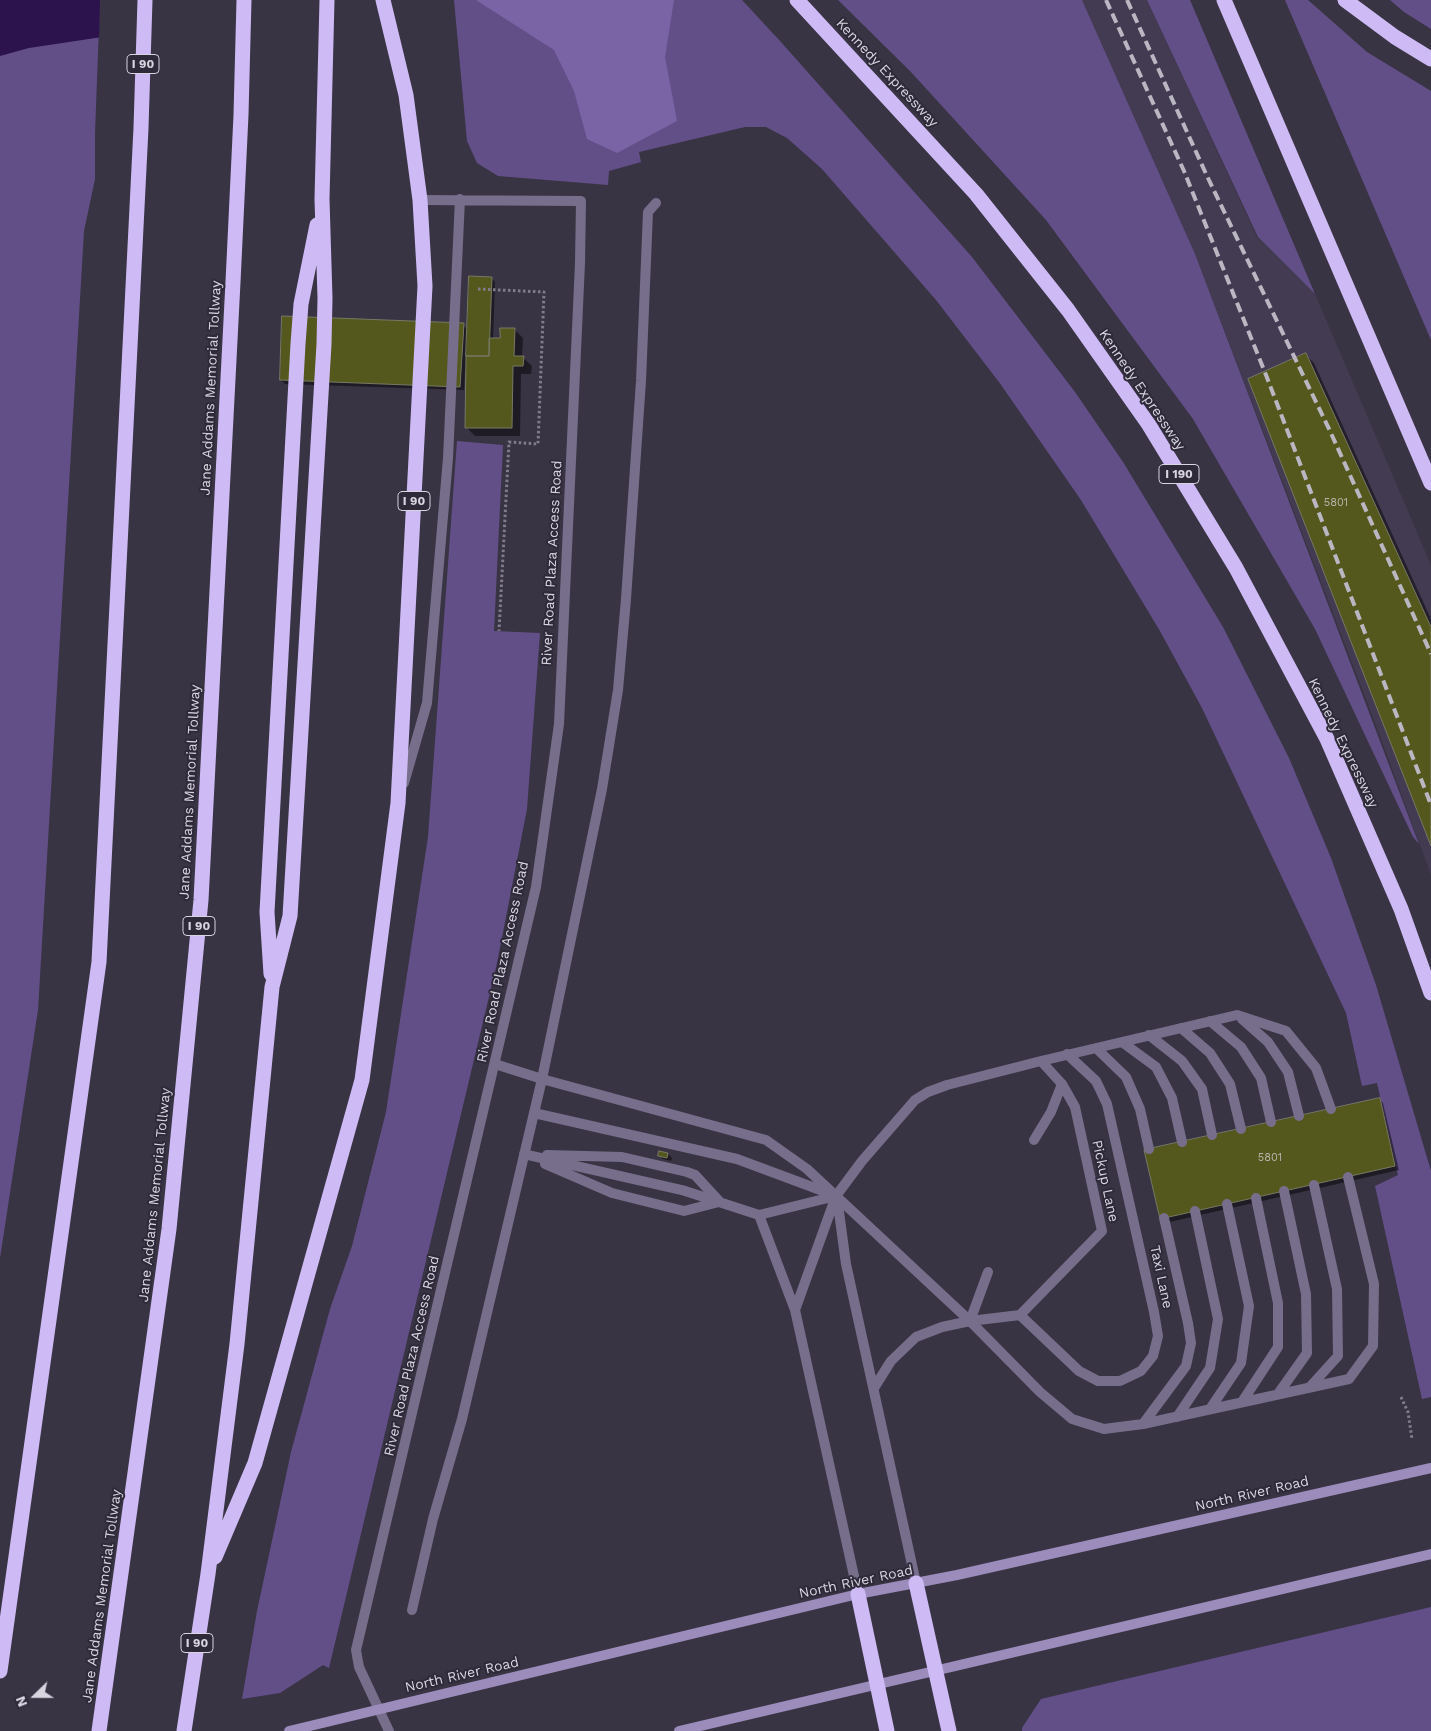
<!DOCTYPE html>
<html>
<head>
<meta charset="utf-8">
<style>
  body { margin:0 }
  #map { position:relative; width:1431px; height:1731px; overflow:hidden; background:#393444; font-family:"Work Sans",sans-serif }
  canvas { display:block }
  .north { position:absolute; left:10px; top:1671px; width:50px; height:50px; -webkit-text-stroke:4px #2f2a3a; paint-order:stroke; rotate:248deg; font-size:14px; font-weight:700; line-height:20px; text-align:center; color:#d8d5e0 }
  .north::after { content:''; display:block; margin:auto; width:18px; height:22px; background:#d8d5e0; clip-path:polygon(50% 0,100% 100%,50% 72%,0 100%) }
</style>
</head>
<body>
<div id="map">
<canvas width="1431" height="1731"></canvas>
<div class="north">N</div>
</div>
<script>
const ctx = document.querySelector('canvas').getContext('2d');
ctx.lineJoin = 'round';
function fill(path, color) { ctx.fillStyle = color; ctx.fill(path, 'evenodd'); }
function stroke(path, color, width, dash) { ctx.strokeStyle = color; ctx.lineWidth = width; ctx.lineCap = dash ? 'butt' : 'round'; ctx.setLineDash(dash || []); ctx.stroke(path); }
function drawText(font, color, halo, rows, align = 'center') {
  ctx.font = font + ' "Work Sans",sans-serif'; ctx.lineWidth = 4; ctx.setLineDash([]); ctx.textBaseline = 'middle'; ctx.strokeStyle = halo; ctx.fillStyle = color; for (const [text, x, y, turn = 0] of rows) {
    ctx.save(); ctx.translate(x, y); ctx.rotate((+turn || 0) * Math.PI / 180); ctx.textAlign = isNaN(turn) ? turn : align; if (halo) ctx.strokeText(text, 0, 0); ctx.fillText(text, 0, 0); ctx.restore();
  }
}
fill(new Path2D(`
  M 1082,0 L 1147,0 L 1257,237 L 1315,294 L 1431,565 L 1431,875 L 1376,725 L 1195,254 Z`), '#423b52');
fill(new Path2D(`
  M 0,0 L 100,0 L 95,133 L 95,179 L 84,231 L 38,1010 L 0,1258 Z
  M 454,0 L 742,0 L 780,41 L 972,257 L 1075,392 L 1123,462 L 1223,627 L 1289,758 L 1331,858 L 1376,985 L 1431,1171 L 1431,1397 L 1422,1399 L 1375,1186 L 1398,1175 L 1377,1083 L 1362,1086 L 1346,1013 L 1202,708 L 1160,631 L 1081,500 L 999,382 L 936,300 L 822,169 L 787,138 L 766,127 L 745,127 L 639,152 L 641,162 L 609,171 L 608,185 L 498,176 L 477,163 L 467,141 Z
  M 838,0 L 1082,0 L 1195,254 L 1419,844 L 1413,837 L 1315,629 L 1193,419 L 1046,220 L 911,72 Z
  M 1147,0 L 1190,0 L 1315,294 L 1258,237 Z
  M 1285,0 L 1308,0 L 1367,52 L 1431,91 L 1431,340 Z
  M 1390,0 L 1431,0 L 1431,29 L 1404,12 Z
  M 457,441 L 503,445 L 494,631 L 540,633 L 527,809 L 497,963 L 329,1668 L 323,1665 L 280,1693 L 242,1699 L 257,1611 L 291,1452 L 330,1309 L 352,1246 L 386,1112 L 428,837 Z
  M 1431,1607 L 1431,1731 L 1022,1731 L 1022,1728 L 1041,1699 Z`), '#634f88');
fill(new Path2D(`
  M 476,0 L 674,0 L 665,57 L 677,121 L 617,153 L 587,139 L 574,91 L 554,50 Z`), '#7b64a6');
fill(new Path2D(`
  M 0,0 L 348,0 L 29,48 L 0,56 Z`), '#2c134e');
fill(new Path2D(`
  M 100,0 L 350,0 L 348,2 L 99,40 Z`), '#393444');
fill(new Path2D(`
  M 491,278 L 495,282 L 493,339 L 501,340 L 514,329 L 523,338 L 522,357 L 532,366 L 531,374 L 521,374 L 520,436 L 475,436 L 466,427 L 467,370 L 465,370 L 464,390 L 285,384 L 281,380 L 463,325 L 468,330 Z
  M 1305,354 L 1314,363 L 1431,619 L 1431,844 Z
  M 1379,1099 L 1383,1103 L 1399,1170 L 1165,1223 L 1161,1219 Z
  M 660,1153 L 668,1154 L 672,1158 L 671,1161 L 663,1159 L 659,1155 Z`), '#0007');
const building = new Path2D(`
  M 469,276 L 492,277 L 489,356 L 466,356 Z
  M 282,316 L 464,323 L 460,387 L 280,380 Z
  M 500,328 L 515,328 L 514,356 L 524,356 L 523,366 L 513,366 L 512,428 L 465,428 L 466,356 L 489,356 L 489,338 L 500,338 Z
  M 1306,353 L 1431,627 L 1431,846 L 1248,379 Z
  M 1380,1098 L 1395,1166 L 1160,1219 L 1144,1150 Z
  M 659,1151 L 668,1153 L 667,1158 L 658,1156 Z`);
fill(building, '#54581c');
stroke(building, '#777965', 1);
stroke(new Path2D(`
  M 478,289 L 544,292 L 538,444 L 509,442 L 499,631
  M 1401,1397 L 1408,1412 L 1412,1439`), '#807c8a', 3, [2.5, 2.5]);
stroke(new Path2D(`
  M 404,783 L 427,703 L 448,458 L 460,199
  M 1242,1019 L 1268,1042 L 1288,1072 L 1299,1116
  M 1210,1021 L 1241,1047 L 1261,1078 L 1271,1122
  M 1181,1028 L 1210,1053 L 1230,1084 L 1241,1129
  M 1149,1035 L 1182,1061 L 1202,1089 L 1212,1135
  M 1122,1042 L 1156,1067 L 1172,1098 L 1182,1142
  M 1096,1048 L 1126,1077 L 1140,1109 L 1149,1149
  M 495,1064 L 542,1079 L 766,1140 L 807,1169 L 970,1321 L 1040,1392 L 1072,1419 L 1104,1429 L 1143,1424 L 1349,1379 L 1373,1346 L 1374,1284 L 1348,1177
  M 534,1113 L 737,1159 L 831,1194
  M 1034,1140 L 1051,1112 L 1062,1084
  M 524,1154 L 682,1190 L 759,1215 L 836,1196
  M 547,1155 L 622,1157 L 687,1172 L 695,1175 L 719,1201
  M 545,1164 L 612,1193 L 684,1211 L 719,1202
  M 837,1197 L 846,1264 L 916,1583
  M 759,1215 L 795,1310 L 858,1594
  M 795,1310 L 836,1196 L 862,1161 L 915,1100 L 928,1092 L 947,1085 L 1041,1061 L 1237,1015 L 1286,1031 L 1316,1068 L 1331,1109
  M 1020,1315 L 1079,1371 L 1098,1381 L 1120,1381 L 1141,1371 L 1153,1356 L 1158,1336 L 1154,1312 L 1107,1104 L 1096,1081 L 1067,1054
  M 1020,1315 L 1102,1231 L 1075,1107 L 1062,1084 L 1041,1061
  M 970,1321 L 988,1272
  M 874,1388 L 891,1361 L 916,1337 L 942,1327 L 970,1321 L 1020,1315
  M 1309,1388 L 1338,1356 L 1337,1289 L 1314,1185
  M 1278,1394 L 1307,1353 L 1306,1294 L 1284,1191
  M 1242,1402 L 1278,1347 L 1278,1303 L 1256,1198
  M 1210,1409 L 1241,1363 L 1249,1306 L 1227,1204
  M 1177,1417 L 1210,1368 L 1218,1319 L 1195,1211
  M 1143,1424 L 1186,1366 L 1191,1343 L 1188,1323 L 1164,1218
  M 412,1610 L 433,1519 L 462,1419 L 542,1079 L 602,789 L 618,690 L 626,599 L 641,381 L 648,212 L 656,203
  M 389,1731 L 359,1667 L 356,1650 L 536,887 L 559,724 L 580,263 L 581,201 L 420,200`), '#776e8b', 10);
stroke(new Path2D(`
  M 289,1731 L 858,1594 L 957,1575 L 1431,1468
  M 679,1731 L 1431,1554`), '#9b8cbb', 10);
stroke(new Path2D(`
  M 797,0 L 976,194 L 1068,310 L 1149,425 L 1236,568 L 1327,739 L 1401,909 L 1431,993
  M 1224,0 L 1431,483
  M 1345,0 L 1395,37 L 1431,59
  M 271,974 L 267,912 L 298,344 L 301,304 L 317,225
  M 215,1557 L 255,1463 L 362,1080 L 398,803 L 425,286 L 420,200 L 406,95 L 383,0
  M 916,1583 L 949,1731
  M 858,1594 L 887,1731
  M 0,1671 L 99,962 L 141,128 L 145,0
  M 99,1731 L 169,1229 L 201,900 L 233,282 L 241,115 L 244,0
  M 184,1731 L 208,1574 L 237,1344 L 272,987 L 290,916 L 324,344 L 325,298 L 322,199 L 327,0`), '#cebbf5', 15);
stroke(new Path2D(`
  M 1106,0 L 1184,171 L 1266,375 L 1431,805
  M 1127,0 L 1207,176 L 1330,431 L 1431,654`), '#bab7c3', 4, [10, 5]);
drawText('11px', '#b7b6af', null, [
  ["5801",1336,503],
  ["5801",1270,1158]
]);
for (const [x, y, w] of [
  [143,64,32],
  [1179,474,40],
  [414,501,32],
  [199,926,32],
  [197,1643,32]
]) { const box = new Path2D(); box.roundRect(x - w / 2, y - 9.5, w, 19, 4); ctx.fillStyle = '#2f2a3a'; ctx.fill(box); stroke(box, '#d8d5e0', 1); }
drawText('bold 12px', '#d8d5e0', null, [
  ["I 90",143,64],
  ["I 190",1179,474],
  ["I 90",414,501],
  ["I 90",199,926],
  ["I 90",197,1643]
]);
drawText('14px', '#d8d5e0', '#2f2a3a', [
  ["Kennedy Expressway",887,73,47],
  ["Jane Addams Memorial Tollway",211,388,-87],
  ["Kennedy Expressway",1142,390,56],
  ["River Road Plaza Access Road",552,563,-87],
  ["Kennedy Expressway",1343,743,64],
  ["Jane Addams Memorial Tollway",190,792,-87],
  ["River Road Plaza Access Road",503,962,-78],
  ["Pickup Lane",1105,1181,78],
  ["Jane Addams Memorial Tollway",155,1195,-84],
  ["Taxi Lane",1161,1277,78],
  ["River Road Plaza Access Road",412,1356,-77],
  ["North River Road",1252,1494,-13],
  ["North River Road",856,1582,-12],
  ["Jane Addams Memorial Tollway",102,1596,-82],
  ["North River Road",462,1675,-13]
]);
</script>
</body>
</html>
